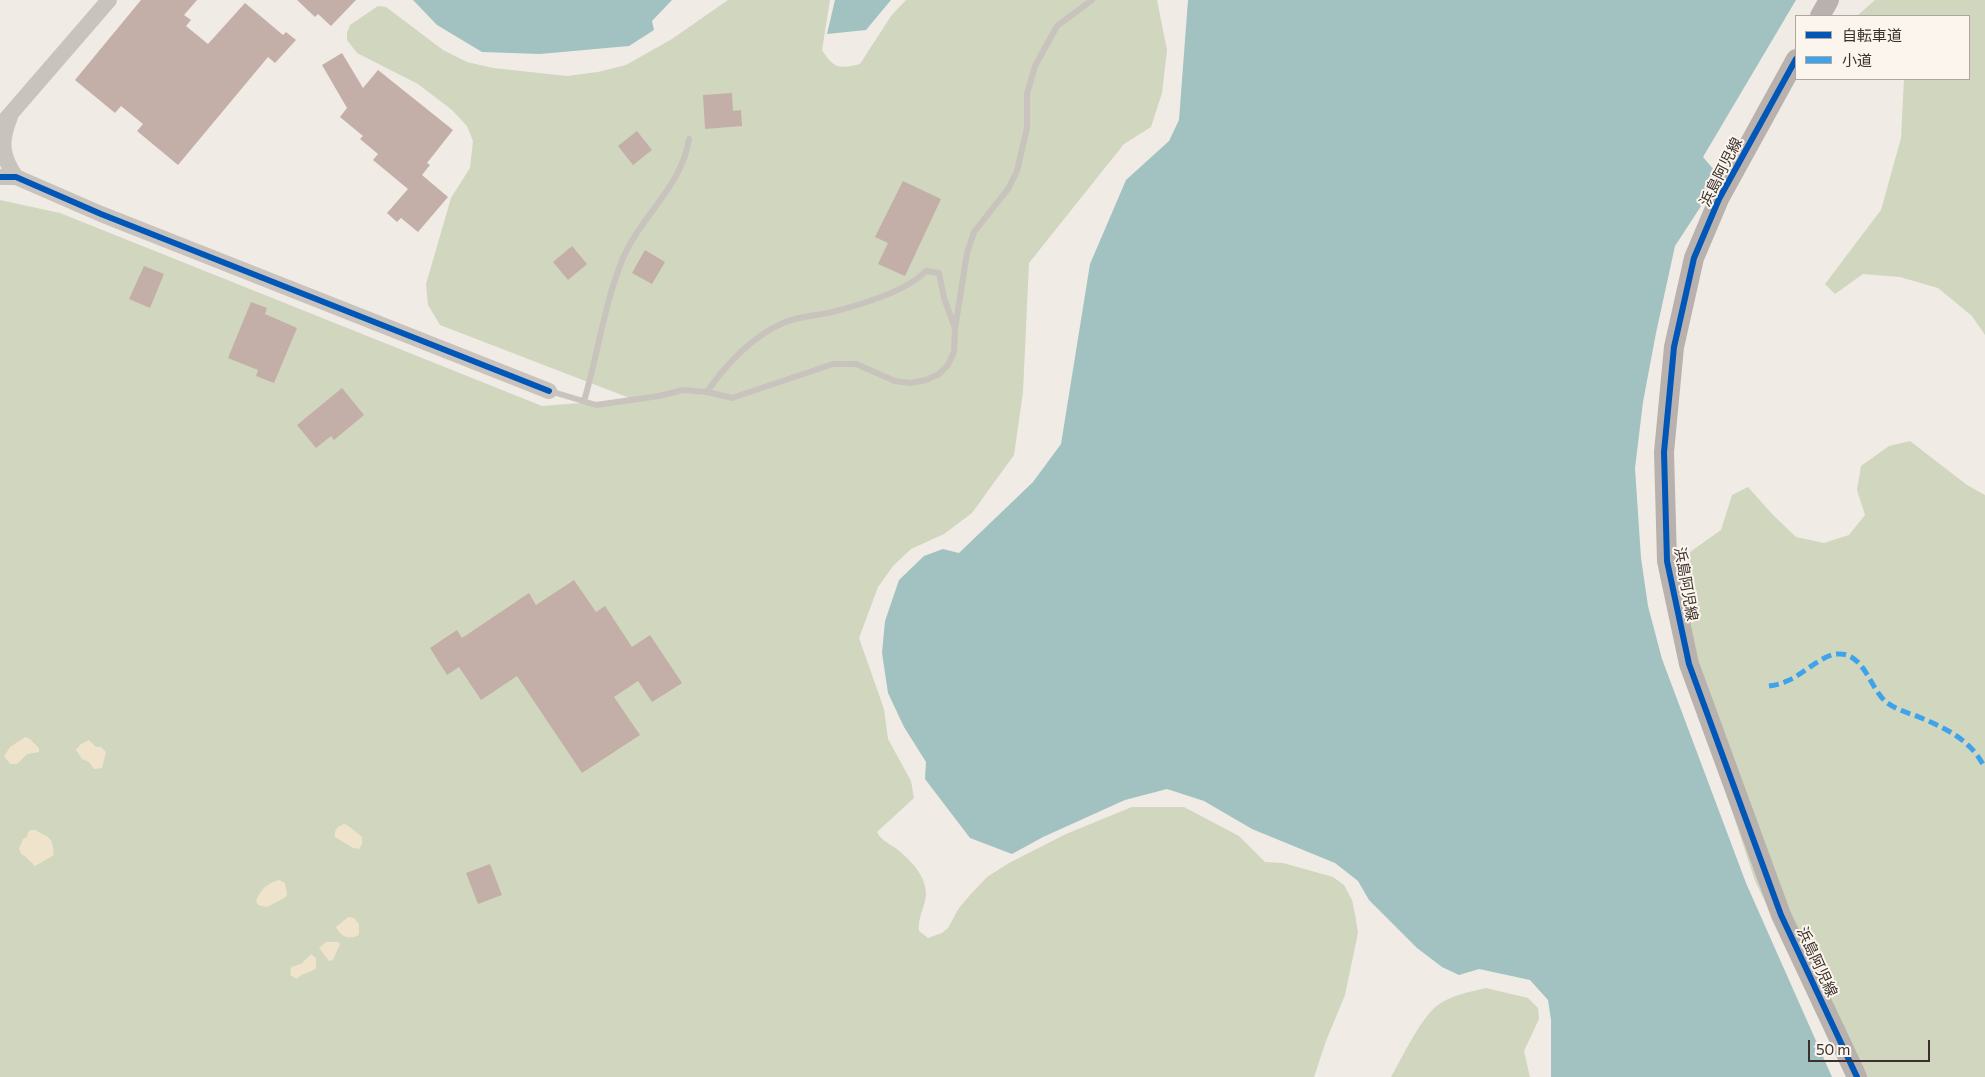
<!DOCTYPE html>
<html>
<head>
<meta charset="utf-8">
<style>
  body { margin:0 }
  #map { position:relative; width:1985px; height:1077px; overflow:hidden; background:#f0ebe5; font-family:Commissioner,"Noto Sans JP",sans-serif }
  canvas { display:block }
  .legend { position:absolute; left:1795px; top:15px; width:175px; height:65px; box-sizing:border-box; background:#fbf5ee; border:1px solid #aea6a0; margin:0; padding:6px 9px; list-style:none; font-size:15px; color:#3b302b }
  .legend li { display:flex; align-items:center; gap:10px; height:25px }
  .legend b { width:25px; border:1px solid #aea6a0 }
  .scale { position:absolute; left:1808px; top:1040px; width:122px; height:22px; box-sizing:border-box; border:2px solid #3b302b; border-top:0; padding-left:6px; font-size:15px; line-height:18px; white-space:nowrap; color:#3b302b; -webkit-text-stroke:4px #fbf5ee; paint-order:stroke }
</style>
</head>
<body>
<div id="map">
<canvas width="1985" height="1077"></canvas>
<ul class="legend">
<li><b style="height:6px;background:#0057b8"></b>自転車道</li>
<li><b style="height:6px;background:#3fa3eb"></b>小道</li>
</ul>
<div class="scale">50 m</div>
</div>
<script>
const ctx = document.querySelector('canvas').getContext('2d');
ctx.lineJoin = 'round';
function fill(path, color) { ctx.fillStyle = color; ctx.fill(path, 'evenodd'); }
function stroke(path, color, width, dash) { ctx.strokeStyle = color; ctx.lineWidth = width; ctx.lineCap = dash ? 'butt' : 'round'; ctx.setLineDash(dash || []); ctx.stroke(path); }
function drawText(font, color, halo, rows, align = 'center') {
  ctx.font = font + ' Commissioner,"Noto Sans JP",sans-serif'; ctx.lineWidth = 4; ctx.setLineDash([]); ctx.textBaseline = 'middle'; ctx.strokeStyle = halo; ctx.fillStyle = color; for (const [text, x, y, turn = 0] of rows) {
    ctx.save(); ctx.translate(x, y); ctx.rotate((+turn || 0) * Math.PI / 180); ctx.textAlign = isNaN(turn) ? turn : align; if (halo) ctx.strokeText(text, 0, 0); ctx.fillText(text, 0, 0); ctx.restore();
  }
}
fill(new Path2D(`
  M 728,0 L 830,0 L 822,50 C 834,69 839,69 860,64 L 891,16 L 906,0 L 1157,0 L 1167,50 L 1162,93 L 1151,127 L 1124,144 L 1029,263 L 1023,392 L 1014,455 L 972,513 L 944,534 L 911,549 L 893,566 L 878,587 L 859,638 L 884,709 L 888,739 L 911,781 L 914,798 L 877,832 C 880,839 888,843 894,847 C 909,858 925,874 926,893 C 926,906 917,918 919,931 L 928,938 L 942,933 L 948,928 L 959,908 L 970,895 L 987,877 L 1009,863 L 1066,834 L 1132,807 L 1184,807 L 1239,836 L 1265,862 L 1283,863 L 1333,877 L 1344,885 L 1352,900 L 1355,914 L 1358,933 L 1345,995 L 1326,1041 L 1314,1077 L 0,1077 L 0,200 L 60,213 L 542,406 L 632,399 L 440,325 L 428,305 L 426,284 L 451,198 L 470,168 L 473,141 L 467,126 L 452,110 L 418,84 L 357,53 L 347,40 L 347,33 L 350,25 L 378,6 L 386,7 L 443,50 L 467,62 L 493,68 L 567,76 L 598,72 L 626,65 L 672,39 Z
  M 1875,0 L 1985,0 L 1985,335 L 1972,316 L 1938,288 L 1900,277 L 1863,274 L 1835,294 L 1825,284 L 1881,210 L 1901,138 L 1904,79 L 1969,79 L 1969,16 L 1857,16 Z
  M 1910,441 L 1967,485 L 1985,495 L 1985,1077 L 1851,1077 L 1755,881 L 1696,701 L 1687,599 L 1690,552 L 1721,530 L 1732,495 L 1748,487 L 1773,515 L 1796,537 L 1824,543 L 1849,535 L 1865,515 L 1857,490 L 1861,466 L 1889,446 Z
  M 1486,988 L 1528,998 L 1538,1008 L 1539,1019 L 1524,1051 L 1530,1077 L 1391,1077 C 1402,1058 1421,1017 1438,1005 C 1452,995 1469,992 1486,988 Z`), '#d1d6bf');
fill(new Path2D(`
  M 25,737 L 30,739 L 39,748 L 39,752 L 27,754 L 17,764 L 10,764 L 4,756 L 10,747 Z
  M 89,740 L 96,747 L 101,747 L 106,752 L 102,768 L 94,769 L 89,762 L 82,759 L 76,750 L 81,744 Z
  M 344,824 C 349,825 358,834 362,837 L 362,844 L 359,849 L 353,848 L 335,837 C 334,829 337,827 344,824 Z
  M 31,830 L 36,830 C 41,835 46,834 50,839 C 53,842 53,850 54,855 L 35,866 L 25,856 L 22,855 L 19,849 L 23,839 L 27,837 L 28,832 Z
  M 279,880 L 285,883 L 287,894 L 286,897 L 267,907 L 258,905 L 256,901 C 261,889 266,884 279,880 Z
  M 348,917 L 354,918 L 359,924 L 359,935 C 349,940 341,937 336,927 Z
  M 326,942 L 338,942 L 340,944 L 333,960 L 329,961 L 319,948 Z
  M 311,954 L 316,958 L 316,968 C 310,974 302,972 297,979 L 290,975 L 291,967 L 301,964 Z`), '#efe3cc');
fill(new Path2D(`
  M 413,0 L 672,0 L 652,21 L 654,30 L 629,46 L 540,54 L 482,52 L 437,25 Z
  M 835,0 L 891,0 L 866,30 L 827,34 Z
  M 1188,0 L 1796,0 L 1703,157 L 1720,177 L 1675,246 L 1656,333 L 1643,402 L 1635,468 L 1641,558 L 1648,606 L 1662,659 L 1746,883 L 1832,1077 L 1551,1077 L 1551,1020 L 1548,1000 L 1530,980 L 1479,969 L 1459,975 L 1442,967 L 1417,948 L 1369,900 L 1358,881 L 1335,863 L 1252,829 L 1204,801 L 1167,789 L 1125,800 L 1043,837 L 1012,854 L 970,838 L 925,779 L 926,762 L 904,727 L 888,693 L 882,653 L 885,621 L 899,580 L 924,556 L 943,549 L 959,553 L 1033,482 L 1061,444 L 1090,264 L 1126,180 L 1169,141 L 1179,120 Z`), '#a1c2c1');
fill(new Path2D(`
  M 141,0 L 197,0 L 184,15 L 191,20 L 186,26 L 208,44 L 245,3 L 283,35 L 286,32 L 296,40 L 275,63 L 268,57 L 178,165 L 137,131 L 143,124 L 121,106 L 115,113 L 75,80 Z
  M 297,0 L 356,0 L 331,26 L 318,14 L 315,17 Z
  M 342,53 L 363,88 L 378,70 L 453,130 L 427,163 L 430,165 L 422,175 L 448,197 L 418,232 L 401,218 L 397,222 L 387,213 L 408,189 L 373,160 L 378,154 L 360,139 L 363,136 L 340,117 L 347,108 L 322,65 Z
  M 732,93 L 733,111 L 741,110 L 742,126 L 705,129 L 703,95 Z
  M 637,131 L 652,150 L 633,165 L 618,146 Z
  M 903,181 L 941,199 L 905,276 L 878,264 L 888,243 L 875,237 Z
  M 572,246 L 587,264 L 568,280 L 553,262 Z
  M 645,250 L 665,262 L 652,284 L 632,273 Z
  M 144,266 L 164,274 L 150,308 L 129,299 Z
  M 251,302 L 267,308 L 265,314 L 297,328 L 274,383 L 256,376 L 258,370 L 228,358 Z
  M 342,388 L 364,415 L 334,440 L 331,436 L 316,448 L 297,425 Z
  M 574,580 L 596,612 L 605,606 L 632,647 L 650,635 L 682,683 L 652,702 L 638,681 L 614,697 L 640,735 L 582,773 L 517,676 L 481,700 L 459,667 L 447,675 L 430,648 L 457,630 L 462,638 L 529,593 L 536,605 Z
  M 490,864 L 502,895 L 478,904 L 466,873 Z`), '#c3afa7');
stroke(new Path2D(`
  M 550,391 L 596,405 L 659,396 L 683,390 L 707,392 L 732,398 L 833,364 L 856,364 L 895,381 L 910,383 L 926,380 L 939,374 L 948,365 L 954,352 L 955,329 L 967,253 L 974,232 L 1008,189 L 1017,171 L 1027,128 L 1027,94 L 1035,66 L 1057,26 L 1092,0
  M 707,392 C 725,365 753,336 783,323 C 799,316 816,316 832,312 C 860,305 906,292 926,271 L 939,273 L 944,298 L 955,328
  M 584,401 C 598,354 604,304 623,258 C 641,216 682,186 689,139`), '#c9c3be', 6);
stroke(new Path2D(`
  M 10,117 C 0,141 1,156 16,177
  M 0,126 L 109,0
  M 0,177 L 16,177 L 101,214 L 549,391`), '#c9c3be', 16);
stroke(new Path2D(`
  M 1820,16 L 1829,0
  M 1796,59 L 1719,199 L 1694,258 L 1674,347 L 1664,452 L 1667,561 L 1689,664 L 1781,915 L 1857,1077`), '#b8b1ad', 20);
stroke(new Path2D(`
  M 1769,686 C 1775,685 1781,684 1787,681 C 1803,675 1824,652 1841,654 C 1865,656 1870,688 1886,702 C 1894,708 1904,712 1914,715 C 1943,727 1970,738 1985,768`), '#3fa3eb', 5, [10, 5]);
stroke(new Path2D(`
  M 1796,59 L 1719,199 L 1694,258 L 1674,347 L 1664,452 L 1667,561 L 1689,664 L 1781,915 L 1857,1077
  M 0,177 L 16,177 L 101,214 L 549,391`), '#0057b8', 6);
drawText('15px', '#3b302b', '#fbf5ee', [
  ["浜島阿児線",1721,172,-63],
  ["浜島阿児線",1686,584,80],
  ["浜島阿児線",1817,962,65]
]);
</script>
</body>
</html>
